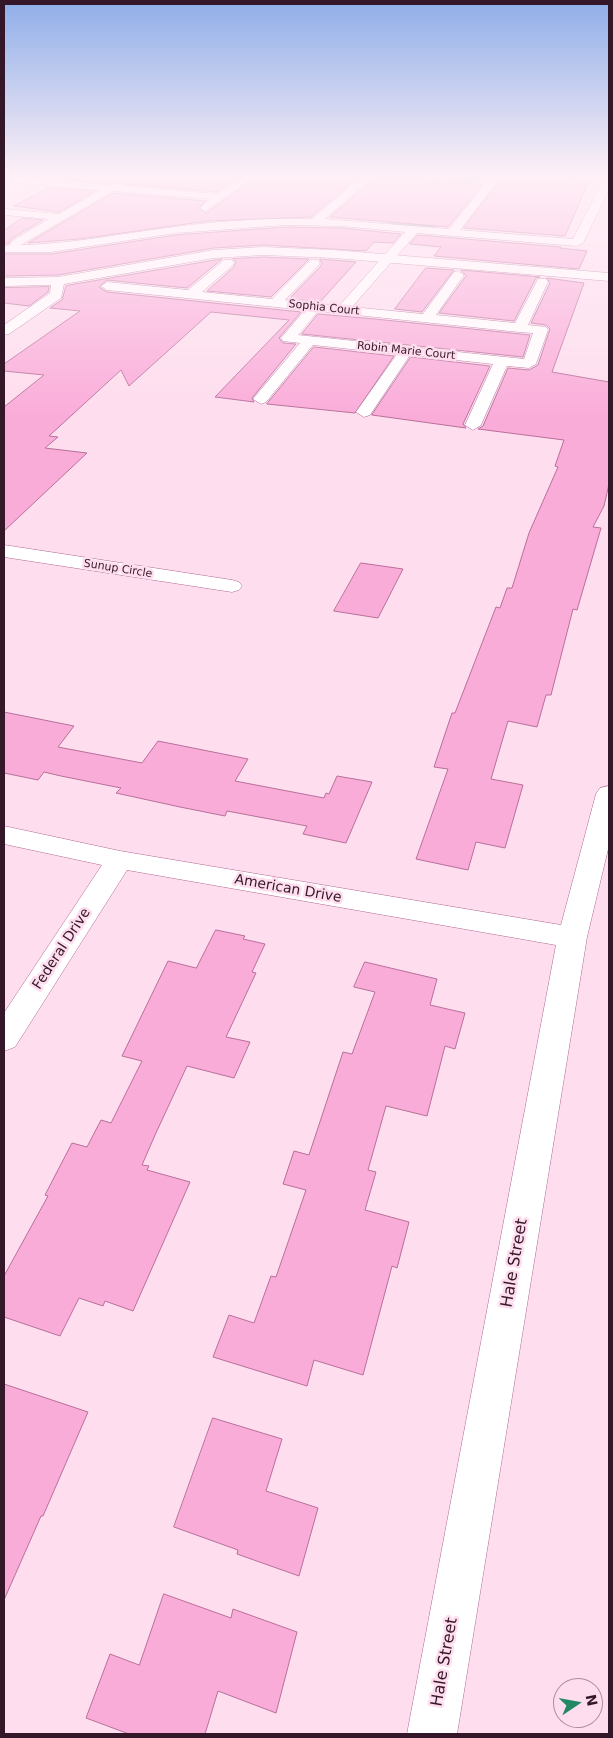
<!DOCTYPE html>
<html>
<head>
<meta charset="utf-8">
<style>
  body { margin:0 }
  #map { position:relative; width:613px; height:1738px; overflow:hidden; background:#feddee; font-family:"DejaVu Sans",sans-serif }
  canvas { display:block }
  .frame { position:absolute; inset:0; border:5px solid #341728; pointer-events:none }
  .north { position:absolute; left:553px; top:1678px; width:50px; height:50px; box-sizing:border-box; background:#feddee; border:1px solid #ad8e9f; border-radius:50%; rotate:78deg; font-size:14px; font-weight:700; line-height:20px; text-align:center; color:#341728 }
  .north::after { content:''; display:block; margin:auto; width:18px; height:22px; background:#238965; clip-path:polygon(50% 0,100% 100%,50% 72%,0 100%) }
</style>
</head>
<body>
<div id="map">
<canvas width="613" height="1738"></canvas>
<div class="frame"></div>
<div class="north">N</div>
</div>
<script>
const ctx = document.querySelector('canvas').getContext('2d');
ctx.lineJoin = 'round';
function fill(path, color) { ctx.fillStyle = color; ctx.fill(path, 'evenodd'); }
function stroke(path, color, width, dash) { ctx.strokeStyle = color; ctx.lineWidth = width; ctx.lineCap = dash ? 'butt' : 'round'; ctx.setLineDash(dash || []); ctx.stroke(path); }
function drawText(font, color, halo, rows, align = 'center') {
  ctx.font = font + ' "DejaVu Sans",sans-serif'; ctx.lineWidth = 5; ctx.setLineDash([]); ctx.textBaseline = 'middle'; ctx.strokeStyle = halo; ctx.fillStyle = color; for (const [text, x, y, turn = 0] of rows) {
    ctx.save(); ctx.translate(x, y); ctx.rotate((+turn || 0) * Math.PI / 180); ctx.textAlign = isNaN(turn) ? turn : align; if (halo) ctx.strokeText(text, 0, 0); ctx.fillText(text, 0, 0); ctx.restore();
  }
}
fill(new Path2D(`
  M 397,174 L 481,176 L 474,191 L 454,207 L 434,228 L 389,224 L 432,182 L 396,178 Z`), '#8cc4aa');
const building = new Path2D(`
  M 75,174 L 244,174 L 217,192 L 121,184 L 116,181 L 110,183 L 65,179 Z
  M 260,174 L 322,174 L 360,176 L 311,217 L 208,221 L 79,239 L 28,243 L 113,193 L 206,201 L 198,208 L 206,213 Z
  M 505,174 L 562,174 L 569,179 L 589,181 L 565,236 L 464,228 Z
  M 379,178 L 482,185 L 448,227 L 330,217 L 370,182 Z
  M 49,188 L 95,191 L 59,212 L 14,206 Z
  M 22,218 L 43,220 L 11,239 L 9,243 L 4,244 L 4,231 Z
  M 286,227 L 341,228 L 401,234 L 393,243 L 374,242 L 366,251 L 263,245 L 214,248 L 58,275 L 4,276 L 4,254 L 51,254 L 176,235 Z
  M 418,235 L 561,247 L 560,248 L 587,251 L 579,269 L 434,256 L 441,247 L 410,244 Z
  M 263,257 L 309,259 L 271,297 L 207,291 L 234,267 L 236,262 L 233,259 Z
  M 222,259 L 187,288 L 107,280 L 99,287 L 107,292 L 301,312 L 279,338 L 283,343 L 296,344 L 252,398 L 254,402 L 215,397 L 289,320 L 211,312 L 129,386 L 121,370 L 49,436 L 58,437 L 45,448 L 87,453 L 4,531 L 4,407 L 44,375 L 4,371 L 4,364 L 80,311 L 50,308 L 62,300 L 66,286 Z
  M 320,259 L 356,262 L 320,302 L 289,299 L 320,267 L 322,264 Z
  M 426,268 L 454,270 L 422,312 L 395,309 Z
  M 461,270 L 540,277 L 536,278 L 514,321 L 439,313 L 466,276 Z
  M 547,278 L 584,283 L 552,372 L 609,382 L 609,484 L 604,506 L 593,527 L 601,528 L 577,610 L 573,609 L 551,695 L 546,695 L 537,727 L 508,721 L 491,779 L 523,785 L 505,848 L 476,842 L 468,870 L 416,859 L 448,769 L 434,767 L 452,713 L 455,713 L 496,607 L 500,608 L 507,588 L 512,588 L 529,533 L 558,467 L 555,466 L 564,440 L 478,429 L 483,426 L 508,368 L 529,370 L 538,365 L 550,329 L 546,325 L 531,323 L 550,283 Z
  M 49,287 L 48,292 L 29,306 L 4,303 L 4,288 Z
  M 318,314 L 375,319 L 530,335 L 523,357 L 302,334 Z
  M 314,347 L 394,356 L 355,413 L 267,404 Z
  M 411,357 L 490,366 L 463,424 L 466,428 L 372,415 Z
  M 361,563 L 403,569 L 378,618 L 334,611 Z
  M 4,712 L 74,726 L 58,747 L 142,763 L 158,741 L 248,759 L 235,781 L 324,798 L 326,793 L 329,794 L 337,776 L 372,782 L 346,843 L 303,834 L 307,826 L 227,811 L 225,816 L 180,807 L 116,793 L 121,788 L 61,776 L 44,772 L 38,780 L 4,773 Z
  M 216,930 L 245,936 L 243,939 L 265,944 L 252,972 L 256,973 L 226,1037 L 250,1042 L 234,1078 L 187,1066 L 155,1135 L 142,1165 L 149,1166 L 147,1170 L 190,1182 L 133,1311 L 105,1301 L 103,1306 L 79,1298 L 60,1336 L 4,1317 L 4,1276 L 48,1196 L 45,1195 L 72,1143 L 87,1147 L 101,1120 L 111,1123 L 142,1061 L 122,1056 L 168,961 L 196,968 Z
  M 365,962 L 437,979 L 430,1005 L 465,1013 L 455,1049 L 445,1046 L 427,1116 L 386,1106 L 368,1170 L 376,1172 L 365,1210 L 409,1222 L 397,1268 L 392,1266 L 363,1375 L 314,1360 L 307,1386 L 213,1357 L 229,1315 L 254,1323 L 271,1276 L 276,1277 L 306,1190 L 283,1184 L 294,1151 L 309,1155 L 343,1052 L 352,1054 L 375,992 L 354,987 Z
  M 4,1384 L 88,1412 L 43,1516 L 41,1516 L 4,1600 Z
  M 213,1418 L 282,1439 L 266,1491 L 318,1508 L 299,1576 L 237,1554 L 238,1550 L 174,1527 Z
  M 164,1594 L 231,1618 L 233,1609 L 297,1632 L 276,1713 L 218,1691 L 205,1734 L 129,1734 L 86,1718 L 110,1654 L 139,1665 Z`);
fill(building, '#faacd9');
stroke(building, '#b86f9a', 1);
const street = new Path2D(`
  M 247,174 L 258,174 L 205,211 L 200,208 L 210,199 L 113,191 L 21,245 C 73,244 123,233 174,227 C 219,221 266,218 312,219 L 363,176 L 384,174 L 369,180 L 325,219 L 449,229 L 493,174 L 503,174 L 460,230 L 573,239 L 603,181 L 569,177 L 564,174 L 609,176 L 609,190 L 583,243 L 577,246 L 417,233 L 352,307 L 423,314 L 454,272 L 458,271 L 464,275 L 436,315 L 515,323 L 538,279 L 546,279 L 548,282 L 528,325 L 546,327 L 548,330 L 536,364 L 529,368 L 507,366 L 481,425 L 473,430 L 465,425 L 493,364 L 410,355 L 370,415 L 364,417 L 356,412 L 397,354 L 313,345 L 266,402 L 261,404 L 253,399 L 300,343 L 283,341 L 281,338 L 305,310 L 107,290 L 101,286 L 107,282 L 188,290 L 224,260 L 232,260 L 234,263 L 232,266 L 202,292 L 272,299 L 310,260 L 318,260 L 320,263 L 318,266 L 285,300 L 339,306 L 405,232 L 341,226 L 286,225 L 176,233 L 51,252 L 4,252 L 4,246 L 10,245 L 12,241 L 49,219 L 4,215 L 4,209 L 59,214 L 101,190 L 4,182 L 4,176 L 110,185 L 115,183 L 120,186 L 218,194 ZM 318,311 L 519,332 L 533,333 L 524,359 L 298,335 Z
  M 4,545 L 232,580 L 239,582 L 242,586 L 239,590 L 232,592 L 4,557 Z
  M 609,786 L 609,845 L 587,937 L 457,1734 L 407,1734 L 556,945 L 127,870 L 15,1047 L 4,1051 L 4,1013 L 102,865 L 4,844 L 4,826 L 120,851 L 561,925 L 596,794 L 600,788 Z`);
const secondary = new Path2D(`
  M 263,247 L 334,250 L 609,273 L 609,281 L 334,258 L 263,255 L 214,258 L 64,284 L 61,298 L 9,334 L 4,335 L 4,325 L 50,293 L 51,285 L 4,286 L 4,278 L 58,277 L 214,250 Z`);
stroke(street, '#b16893', 1);
stroke(secondary, '#b16893', 1);
stroke(new Path2D(`
  M 414,174 L 455,181 L 451,188`), '#997a8b', 1, [1, 1]);
fill(street, '#fff');
fill(secondary, '#fff');
const sky = ctx.createLinearGradient(0, 0, 0, 417);
sky.addColorStop(0, '#8eaee8');
sky.addColorStop(0.42, '#fff0f7');
sky.addColorStop(1, '#fff0f700');
ctx.fillStyle = sky;
ctx.fillRect(0, 0, 613, 417);
drawText('11px', '#341728', '#feddee', [
  ["Sophia Court",324,308,6],
  ["Robin Marie Court",406,351,6],
  ["Sunup Circle",118,569,9]
]);
drawText('14px', '#341728', '#feddee', [
  ["American Drive",288,889,10],
  ["Federal Drive",62,949,-57]
]);
drawText('16px', '#341728', '#feddee', [
  ["Hale Street",515,1263,-80],
  ["Hale Street",445,1662,-80]
]);
</script>
</body>
</html>
